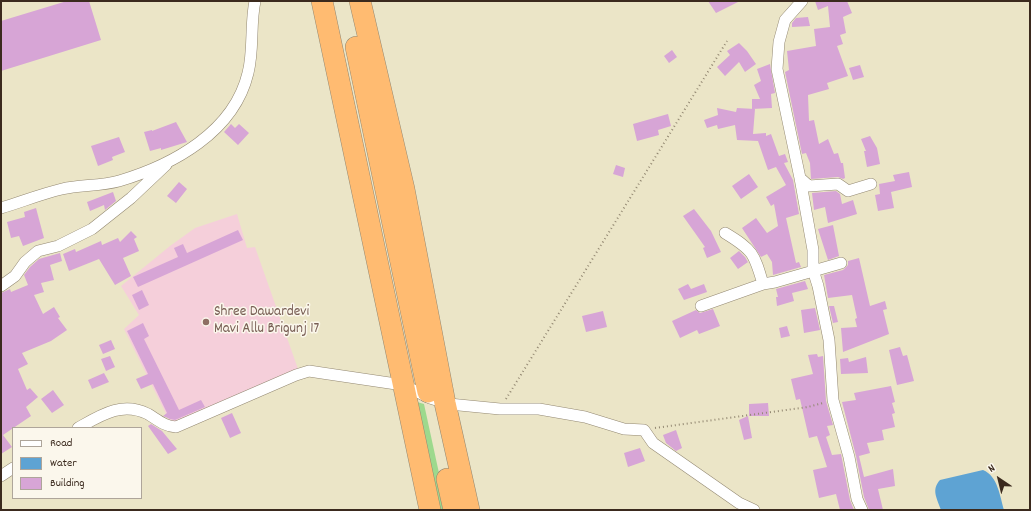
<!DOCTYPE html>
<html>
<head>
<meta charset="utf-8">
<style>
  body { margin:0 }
  #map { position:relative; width:1031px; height:511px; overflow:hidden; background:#ebe5c7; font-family:Dekko,sans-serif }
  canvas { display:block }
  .frame { position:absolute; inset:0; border:2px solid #3b2a1e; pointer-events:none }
  .legend { position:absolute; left:12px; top:427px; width:130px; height:72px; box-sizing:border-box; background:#fbf7ec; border:1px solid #aea59a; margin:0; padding:5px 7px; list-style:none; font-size:12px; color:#3b2a1e }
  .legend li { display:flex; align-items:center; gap:8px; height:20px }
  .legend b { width:20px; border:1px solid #aea59a }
  .north { position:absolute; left:979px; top:459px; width:40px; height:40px; -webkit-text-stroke:3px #fbf7ec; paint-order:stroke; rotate:325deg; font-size:11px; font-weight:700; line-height:16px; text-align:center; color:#3b2a1e }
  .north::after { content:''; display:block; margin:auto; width:14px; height:18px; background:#3b2a1e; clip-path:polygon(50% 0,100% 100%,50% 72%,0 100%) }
</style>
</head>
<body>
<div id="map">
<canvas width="1031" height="511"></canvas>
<div class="frame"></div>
<ul class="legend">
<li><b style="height:5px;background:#fff"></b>Road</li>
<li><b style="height:11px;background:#5ea3d3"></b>Water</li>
<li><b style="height:11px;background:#d7a5d6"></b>Building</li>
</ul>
<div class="north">N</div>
</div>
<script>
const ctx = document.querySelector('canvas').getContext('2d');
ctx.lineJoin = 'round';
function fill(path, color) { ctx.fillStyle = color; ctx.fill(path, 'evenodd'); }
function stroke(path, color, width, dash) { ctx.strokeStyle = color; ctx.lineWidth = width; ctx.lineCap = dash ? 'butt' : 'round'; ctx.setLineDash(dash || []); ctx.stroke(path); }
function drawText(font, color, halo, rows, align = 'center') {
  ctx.font = font + ' Dekko,sans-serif'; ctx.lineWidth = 3; ctx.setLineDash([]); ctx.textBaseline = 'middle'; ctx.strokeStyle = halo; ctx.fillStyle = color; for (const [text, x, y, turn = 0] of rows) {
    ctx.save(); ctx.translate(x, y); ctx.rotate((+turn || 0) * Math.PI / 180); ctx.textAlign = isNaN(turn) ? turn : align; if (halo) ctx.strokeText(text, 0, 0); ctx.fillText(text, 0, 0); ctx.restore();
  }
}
fill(new Path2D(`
  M 237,214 L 247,248 L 255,247 L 298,369 L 171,424 L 124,329 L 139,315 L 121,286 L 170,246 L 195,228 Z`), '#f5cfda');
fill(new Path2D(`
  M 417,402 L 424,404 L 447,510 L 437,510 Z`), '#9dd98d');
fill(new Path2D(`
  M 983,470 C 998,476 1000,497 1004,510 L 941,510 C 937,498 931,490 940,480 Z`), '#5ea3d3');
fill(new Path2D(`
  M 67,1 L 89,1 L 101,40 L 1,71 L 1,21 Z
  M 708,1 L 740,1 L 716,13 Z
  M 815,1 L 847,1 L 852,13 L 843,17 L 846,33 L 840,35 L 843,44 L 837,46 L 848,76 L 827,83 L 829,89 L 808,95 L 809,121 L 814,120 L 819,144 L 828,139 L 834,154 L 838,153 L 841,163 L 843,163 L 845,178 L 843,179 L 838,177 L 811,179 L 810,163 L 806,153 L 802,154 L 785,72 L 789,70 L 787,51 L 816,46 L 814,29 L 830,27 L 828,6 L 818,10 Z
  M 808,17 L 810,26 L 792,27 L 792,23 L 796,18 Z
  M 739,43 L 747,51 L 756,64 L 745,72 L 739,62 L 725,76 L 717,67 L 730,55 L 727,51 Z
  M 672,50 L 677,57 L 669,63 L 664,56 Z
  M 770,64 L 775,93 L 771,94 L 772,108 L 752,109 L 752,99 L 760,99 L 754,85 L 761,81 L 757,69 Z
  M 860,65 L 864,77 L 853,80 L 849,68 Z
  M 717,108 L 736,112 L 737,108 L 755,109 L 753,134 L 766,133 L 766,136 L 771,134 L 779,156 L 785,154 L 788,162 L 784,163 L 793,180 L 799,214 L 786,218 L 796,263 L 799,262 L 801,267 L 773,275 L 772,262 L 767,254 L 761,257 L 742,228 L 756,218 L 767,233 L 778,226 L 774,204 L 771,206 L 766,197 L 786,185 L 776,167 L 768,170 L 758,141 L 737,140 L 735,125 L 718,129 L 717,125 L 707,128 L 704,120 L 718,115 Z
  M 668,114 L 671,126 L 658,130 L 659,135 L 637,141 L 633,124 Z
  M 176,122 L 187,142 L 161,150 L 161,148 L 150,151 L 144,132 L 152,130 L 152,131 Z
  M 231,124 L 235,128 L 239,124 L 249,133 L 238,145 L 224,132 Z
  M 870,136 L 877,148 L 880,164 L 867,167 L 864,151 L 866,151 L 861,139 Z
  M 119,137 L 125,152 L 112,157 L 113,160 L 98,166 L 91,146 Z
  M 616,165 L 625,168 L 623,177 L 613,174 Z
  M 909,172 L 912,187 L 891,192 L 894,208 L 878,211 L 875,195 L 880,194 L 879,184 L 895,181 L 893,175 Z
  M 749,174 L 758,187 L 741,199 L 732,186 Z
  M 179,182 L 187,189 L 176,203 L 167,196 Z
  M 836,191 L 840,194 L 842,204 L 853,200 L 857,214 L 828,223 L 825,207 L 814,210 L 812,193 Z
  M 113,192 L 116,201 L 105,210 L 104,205 L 90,211 L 87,202 Z
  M 36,208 L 44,238 L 23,246 L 19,236 L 11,238 L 7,222 L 25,217 L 24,212 Z
  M 694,209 L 711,231 L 721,252 L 707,258 L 703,248 L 705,247 L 683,216 Z
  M 833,225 L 839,256 L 828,260 L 818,229 Z
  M 238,230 L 243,240 L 138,287 L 133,277 L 178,257 L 174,248 L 183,244 L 187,253 Z
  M 131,231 L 137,237 L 134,239 L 139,251 L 123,258 L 131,276 L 115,285 L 99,259 L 69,271 L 63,254 L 75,249 L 76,252 L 101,241 L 102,245 L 118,238 L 120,242 Z
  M 739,251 L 745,257 L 749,264 L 748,262 L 738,269 L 730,258 Z
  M 60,253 L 62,261 L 50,265 L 54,280 L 41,283 L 44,292 L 34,295 L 43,314 L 54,307 L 60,317 L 58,318 L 67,330 L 51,341 L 22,353 L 28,364 L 18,369 L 27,390 L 30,388 L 38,397 L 26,407 L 31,416 L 3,435 L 12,447 L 1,454 L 1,293 L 10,289 L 11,292 L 28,285 L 24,275 L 30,267 L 39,259 Z
  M 859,258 L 870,306 L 885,301 L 887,309 L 883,310 L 889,334 L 843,352 L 841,328 L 857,327 L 855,319 L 857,318 L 852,295 L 828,298 L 824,275 L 843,270 L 848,265 L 848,261 Z
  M 805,281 L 808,289 L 792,293 L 794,301 L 777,306 L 776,297 L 778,297 L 776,289 Z
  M 688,284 L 691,289 L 704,284 L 707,292 L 684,300 L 678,289 Z
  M 142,290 L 149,305 L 139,310 L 132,295 Z
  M 829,306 L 834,306 L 838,322 L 833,323 Z
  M 815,308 L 820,330 L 804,333 L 801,310 Z
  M 713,309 L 720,326 L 699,334 L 697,330 L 680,338 L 672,321 L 696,310 L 700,313 Z
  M 603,311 L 607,327 L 586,332 L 582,316 Z
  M 143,323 L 149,336 L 144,339 L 179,410 L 201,400 L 205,407 L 175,420 L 170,419 L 163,416 L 167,413 L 153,384 L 141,389 L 136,379 L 148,374 L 127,331 Z
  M 787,326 L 790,336 L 781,338 L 779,328 Z
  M 111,340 L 115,349 L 103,354 L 99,345 Z
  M 900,347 L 903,356 L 907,355 L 914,381 L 897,385 L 889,350 Z
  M 817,354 L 818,357 L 823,356 L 826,401 L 833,425 L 827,426 L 830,435 L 826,437 L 832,455 L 841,454 L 850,500 L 854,510 L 840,510 L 836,494 L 819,498 L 813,470 L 827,467 L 817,436 L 809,438 L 800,399 L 796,400 L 791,379 L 813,374 L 808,355 Z
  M 110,356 L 115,367 L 106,371 L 101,359 Z
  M 866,357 L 868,373 L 841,374 L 840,359 L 848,358 L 849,362 Z
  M 104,373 L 109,382 L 92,389 L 88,380 Z
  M 891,386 L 895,402 L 892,403 L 895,413 L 892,414 L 895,427 L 882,430 L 884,440 L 867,443 L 870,453 L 859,456 L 864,477 L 893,469 L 895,486 L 878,489 L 883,510 L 869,510 L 864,497 L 856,456 L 842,402 L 856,400 L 854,393 Z
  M 53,390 L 64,405 L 52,413 L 41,399 Z
  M 768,403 L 769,416 L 749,416 L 749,404 Z
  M 232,413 L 241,433 L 230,438 L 221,418 Z
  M 748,416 L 752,438 L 744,440 L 739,420 Z
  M 151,424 L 162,431 L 177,449 L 168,454 L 148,426 Z
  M 676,430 L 682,448 L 676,451 L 666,443 L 663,435 Z
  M 640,448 L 645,461 L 628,467 L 624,453 Z`), '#d7a5d6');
const street = new Path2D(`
  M 802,1 L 785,20 L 779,42 L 777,69 L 800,178 L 813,250 L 813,270 L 818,286 L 829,340 L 833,400 L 849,457 L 857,499 L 862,510
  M 800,178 L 809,186 L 838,184 L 848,191 L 871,184
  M 1,208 C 21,202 41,194 62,189 C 80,185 101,186 119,181 C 173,165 234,132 248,73 C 254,50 250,24 255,1
  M 725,233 C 753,250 754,253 763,284
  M 1,286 L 15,276 L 25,262 L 38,251 L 58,246 L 92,229 L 131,198 L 166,165
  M 701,306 L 763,284 L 775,282 L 841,263
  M 78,428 C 101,415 122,401 148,414 C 158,420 164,426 176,427 L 296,375 L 309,371 L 322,373 L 403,385 L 430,398 L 449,404 L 500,409 L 539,409 L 585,417 L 624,429 L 644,430 L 653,443 L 739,503 L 754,510
  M 1,476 L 13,468`);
const highway = new Path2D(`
  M 322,1 L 430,510
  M 360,1 L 404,189 L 445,403 L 469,510
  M 356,47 L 428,392
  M 447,479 L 454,510`);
stroke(street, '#938872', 12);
stroke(highway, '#938872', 22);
stroke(new Path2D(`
  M 506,399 L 727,41
  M 655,428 L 808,407 L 823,403`), '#938872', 2, [1, 3]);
stroke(street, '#fff', 11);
stroke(highway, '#ffbb71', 21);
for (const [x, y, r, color] of [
  [206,322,4,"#8d6e63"]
]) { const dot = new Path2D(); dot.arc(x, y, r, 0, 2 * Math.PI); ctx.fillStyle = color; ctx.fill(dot); stroke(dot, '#fbf7ec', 1.5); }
drawText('15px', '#785e54', '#fbf7ec', [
  ["Shree Dawardevi",214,313],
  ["Mavi Allu Brigunj 17",214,330]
], 'left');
</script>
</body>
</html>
